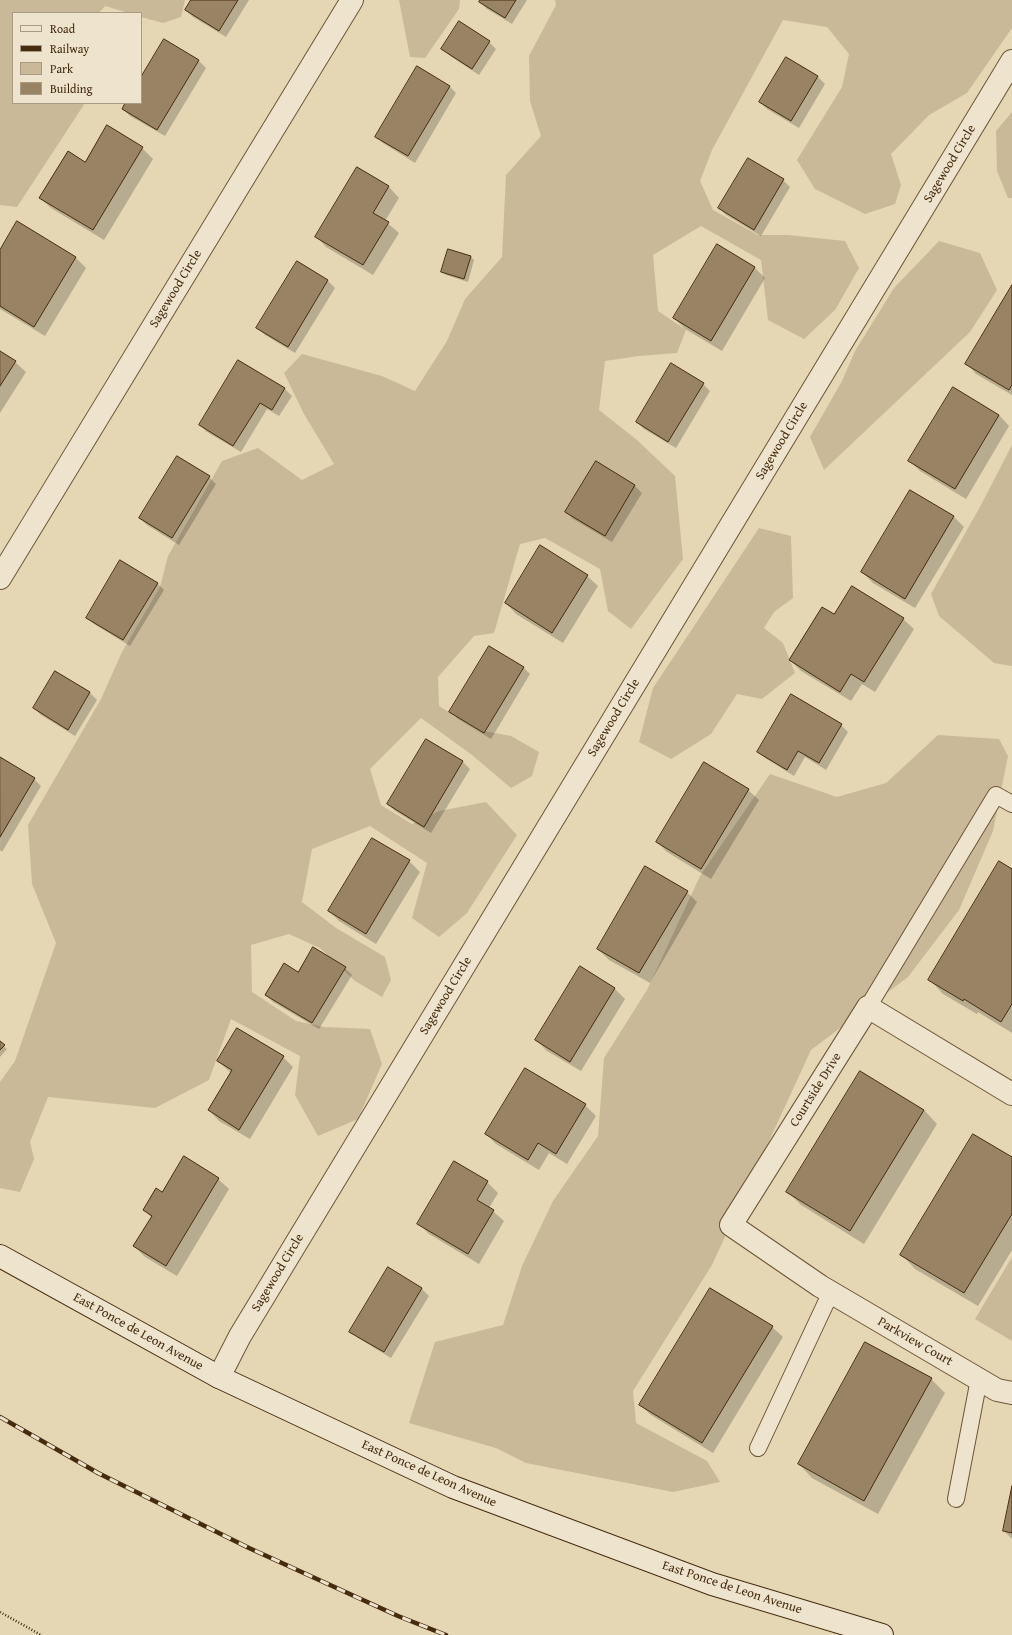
<!DOCTYPE html>
<html>
<head>
<meta charset="utf-8">
<style>
  body { margin:0 }
  #map { position:relative; width:1012px; height:1635px; overflow:hidden; background:#e5d6b4; font-family:"Gentium Book Plus",serif }
  canvas { display:block }
  .legend { position:absolute; left:12px; top:12px; width:130px; height:92px; box-sizing:border-box; background:#eee4ce; border:1px solid #aa9a81; margin:0; padding:5px 7px; list-style:none; font-size:12px; color:#452c0e }
  .legend li { display:flex; align-items:center; gap:8px; height:20px }
  .legend b { width:20px; border:1px solid #aa9a81 }
</style>
</head>
<body>
<div id="map">
<canvas width="1012" height="1635"></canvas>
<ul class="legend">
<li><b style="height:5px;background:#eee4ce"></b>Road</li>
<li><b style="height:5px;background:#452c0e"></b>Railway</li>
<li><b style="height:11px;background:#cab998"></b>Park</li>
<li><b style="height:11px;background:#988464"></b>Building</li>
</ul>
</div>
<script>
const ctx = document.querySelector('canvas').getContext('2d');
ctx.lineJoin = 'round';
function fill(path, color) { ctx.fillStyle = color; ctx.fill(path, 'evenodd'); }
function stroke(path, color, width, dash) { ctx.strokeStyle = color; ctx.lineWidth = width; ctx.lineCap = dash ? 'butt' : 'round'; ctx.setLineDash(dash || []); ctx.stroke(path); }
function drawText(font, color, halo, rows, align = 'center') {
  ctx.font = font + ' "Gentium Book Plus",serif'; ctx.lineWidth = 3.5; ctx.setLineDash([]); ctx.textBaseline = 'middle'; ctx.strokeStyle = halo; ctx.fillStyle = color; for (const [text, x, y, turn = 0] of rows) {
    ctx.save(); ctx.translate(x, y); ctx.rotate((+turn || 0) * Math.PI / 180); ctx.textAlign = isNaN(turn) ? turn : align; if (halo) ctx.strokeText(text, 0, 0); ctx.fillText(text, 0, 0); ctx.restore();
  }
}
fill(new Path2D(`
  M 0,0 L 185,0 L 181,17 L 163,23 L 141,17 L 141,13 L 129,13 L 105,6 L 99,13 L 13,13 L 13,103 L 85,103 L 17,207 L 0,205 Z
  M 399,0 L 460,0 L 459,9 L 425,58 L 410,57 Z
  M 555,0 L 1012,0 L 1012,28 L 967,93 L 929,115 L 891,154 L 901,185 L 895,204 L 865,214 L 815,189 L 797,160 L 842,87 L 849,54 L 827,27 L 783,20 L 712,150 L 700,181 L 713,210 L 758,235 L 788,235 L 845,241 L 859,268 L 835,310 L 804,339 L 768,320 L 761,260 L 701,226 L 653,255 L 658,311 L 686,330 L 677,353 L 639,356 L 605,361 L 599,410 L 637,440 L 675,476 L 683,559 L 631,629 L 608,611 L 600,569 L 545,538 L 520,544 L 494,633 L 474,636 L 438,677 L 439,706 L 478,730 L 511,736 L 539,752 L 532,776 L 511,788 L 472,755 L 421,718 L 370,769 L 381,805 L 412,824 L 439,811 L 486,802 L 517,835 L 467,913 L 439,937 L 412,918 L 427,863 L 370,826 L 312,849 L 302,902 L 336,928 L 385,957 L 391,980 L 382,997 L 355,981 L 320,948 L 289,934 L 251,945 L 252,992 L 296,1021 L 324,1027 L 370,1029 L 382,1064 L 358,1119 L 318,1136 L 295,1095 L 300,1056 L 231,1019 L 209,1080 L 155,1108 L 48,1097 L 30,1142 L 34,1159 L 20,1192 L 0,1188 L 0,1082 L 15,1061 L 56,943 L 32,884 L 28,825 L 101,699 L 122,652 L 160,587 L 168,556 L 222,461 L 258,448 L 302,480 L 334,464 L 304,414 L 284,373 L 302,354 L 382,376 L 415,391 L 447,341 L 465,299 L 502,257 L 506,175 L 541,136 L 530,101 L 529,56 L 556,5 Z
  M 1012,112 L 1012,198 L 1008,198 L 997,171 L 996,131 Z
  M 939,241 L 980,253 L 997,290 L 970,332 L 824,470 L 810,437 L 842,381 L 855,351 L 894,288 Z
  M 1012,445 L 1012,666 L 994,663 L 939,616 L 931,594 L 981,505 Z
  M 759,528 L 791,536 L 793,598 L 774,612 L 764,628 L 783,643 L 795,673 L 762,699 L 737,694 L 711,734 L 671,759 L 639,742 L 653,688 Z
  M 938,735 L 999,739 L 1008,756 L 993,831 L 959,910 L 908,977 L 811,1050 L 712,1265 L 633,1391 L 636,1423 L 707,1461 L 720,1482 L 673,1492 L 526,1463 L 496,1448 L 409,1423 L 435,1342 L 503,1325 L 522,1266 L 553,1201 L 598,1136 L 604,1058 L 647,990 L 700,876 L 770,774 L 837,797 L 886,783 Z
  M 1012,1257 L 1012,1341 L 975,1319 Z`), '#cab998');
fill(new Path2D(`
  M 192,0 L 249,0 L 226,37 L 193,17 L 186,10 Z
  M 481,0 L 527,0 L 512,24 L 487,9 L 480,2 Z
  M 164,40 L 199,61 L 206,68 L 165,136 L 130,116 L 123,109 L 127,103 L 141,103 L 141,79 Z
  M 489,42 L 496,49 L 479,75 L 450,56 L 443,49 Z
  M 787,58 L 818,77 L 825,84 L 799,128 L 767,109 L 760,102 Z
  M 449,86 L 456,93 L 415,163 L 383,143 L 376,136 Z
  M 108,127 L 142,148 L 153,159 L 104,240 L 51,208 L 40,198 L 86,163 Z
  M 357,168 L 389,187 L 399,198 L 385,221 L 399,233 L 373,275 L 326,247 L 316,236 Z
  M 783,180 L 790,187 L 761,236 L 726,215 L 719,208 Z
  M 17,223 L 76,258 L 86,268 L 45,336 L 0,309 L 0,252 Z
  M 718,246 L 755,268 L 765,278 L 722,351 L 685,329 L 674,318 Z
  M 471,257 L 474,260 L 468,282 L 446,275 L 442,272 Z
  M 297,262 L 328,281 L 335,288 L 295,353 L 265,335 L 258,328 Z
  M 1012,287 L 1012,395 L 976,374 L 966,363 Z
  M 0,352 L 15,362 L 26,372 L 0,413 Z
  M 239,361 L 285,389 L 292,396 L 279,416 L 267,409 L 241,452 L 207,432 L 200,425 Z
  M 703,384 L 710,391 L 676,448 L 644,429 L 637,422 Z
  M 999,415 L 1009,426 L 966,499 L 920,471 L 910,461 Z
  M 596,462 L 635,486 L 642,493 L 612,542 L 573,519 L 566,512 Z
  M 209,477 L 216,484 L 179,545 L 147,525 L 140,518 Z
  M 954,517 L 964,527 L 915,608 L 873,583 L 862,572 Z
  M 587,576 L 598,586 L 563,643 L 516,614 L 506,603 Z
  M 157,583 L 164,590 L 130,646 L 94,624 L 87,618 Z
  M 835,615 L 903,619 L 914,629 L 875,692 L 862,684 L 851,701 L 801,671 L 790,660 Z
  M 523,667 L 530,674 L 491,739 L 458,719 L 451,712 Z
  M 55,672 L 90,693 L 97,700 L 75,736 L 41,715 L 34,708 Z
  M 792,695 L 841,725 L 848,732 L 826,770 L 805,757 L 794,776 L 765,758 L 758,751 Z
  M 426,740 L 463,762 L 470,769 L 431,833 L 395,811 L 388,804 Z
  M 1,759 L 34,779 L 41,786 L 2,852 L 0,850 Z
  M 748,790 L 759,800 L 711,879 L 667,852 L 657,842 Z
  M 409,861 L 420,872 L 376,944 L 339,921 L 329,911 Z
  M 1012,870 L 1012,1033 L 978,1012 L 977,1014 L 943,994 L 930,980 Z
  M 687,892 L 697,902 L 650,983 L 609,960 L 598,949 Z
  M 345,968 L 352,975 L 319,1029 L 273,1002 L 266,995 Z
  M 614,988 L 625,999 L 581,1071 L 547,1051 L 536,1040 Z
  M 0,1043 L 7,1049 L 0,1057 Z
  M 283,1057 L 293,1067 L 250,1139 L 219,1121 L 209,1110 L 231,1073 L 218,1061 Z
  M 585,1105 L 596,1116 L 567,1164 L 549,1153 L 539,1170 L 496,1144 L 486,1134 Z
  M 924,1110 L 937,1124 L 864,1244 L 801,1205 L 788,1192 Z
  M 1012,1158 L 1012,1250 L 978,1306 L 915,1269 L 902,1255 Z
  M 218,1179 L 229,1189 L 177,1276 L 145,1257 L 134,1246 L 152,1218 L 144,1210 L 163,1193 Z
  M 487,1182 L 498,1193 L 489,1208 L 504,1221 L 479,1264 L 429,1234 L 418,1223 Z
  M 388,1269 L 422,1289 L 429,1296 L 391,1358 L 358,1338 L 351,1331 Z
  M 772,1327 L 783,1337 L 713,1453 L 651,1415 L 640,1405 Z
  M 931,1379 L 945,1393 L 878,1514 L 812,1478 L 799,1464 Z
  M 1012,1491 L 1012,1539 L 1004,1531 Z`), '#0003');
const building = new Path2D(`
  M 191,0 L 238,0 L 219,31 L 185,10 Z
  M 480,0 L 516,0 L 505,18 L 479,2 Z
  M 459,21 L 490,41 L 472,69 L 441,49 Z
  M 164,39 L 199,60 L 157,130 L 122,109 L 125,103 L 141,103 L 141,77 Z
  M 786,57 L 818,76 L 791,121 L 759,102 Z
  M 417,66 L 450,86 L 408,156 L 375,137 Z
  M 107,125 L 143,147 L 93,230 L 39,198 L 68,151 L 85,162 Z
  M 748,158 L 784,179 L 754,230 L 718,208 Z
  M 357,167 L 389,186 L 373,213 L 389,222 L 363,265 L 315,237 Z
  M 17,221 L 76,257 L 34,327 L 0,306 L 0,250 Z
  M 717,244 L 755,267 L 711,341 L 673,318 Z
  M 448,249 L 471,256 L 464,279 L 441,272 Z
  M 297,261 L 328,280 L 288,347 L 256,328 Z
  M 1012,285 L 1012,385 L 1009,390 L 965,364 Z
  M 0,351 L 16,361 L 0,386 Z
  M 238,360 L 285,388 L 272,410 L 260,403 L 233,446 L 199,425 Z
  M 671,363 L 704,383 L 668,442 L 636,422 Z
  M 953,387 L 999,415 L 955,489 L 908,461 Z
  M 177,456 L 210,476 L 172,538 L 139,518 Z
  M 596,461 L 635,485 L 605,536 L 565,512 Z
  M 910,490 L 954,516 L 905,599 L 861,572 Z
  M 540,545 L 588,575 L 552,633 L 505,603 Z
  M 120,560 L 158,583 L 123,640 L 86,618 Z
  M 852,586 L 904,618 L 864,682 L 851,674 L 840,692 L 789,660 L 822,607 L 834,614 Z
  M 489,646 L 524,667 L 484,733 L 449,712 Z
  M 55,671 L 90,692 L 68,730 L 33,708 Z
  M 791,694 L 842,724 L 819,763 L 798,751 L 787,770 L 757,752 Z
  M 426,739 L 463,761 L 424,827 L 387,804 Z
  M 0,757 L 35,778 L 0,837 Z
  M 704,762 L 749,789 L 701,869 L 656,842 Z
  M 372,838 L 410,860 L 366,934 L 328,911 Z
  M 999,861 L 1012,869 L 1012,1004 L 1001,1022 L 964,999 L 963,1001 L 928,980 Z
  M 645,866 L 688,891 L 639,973 L 597,949 Z
  M 313,947 L 346,967 L 312,1023 L 265,995 L 284,963 L 298,972 Z
  M 580,966 L 615,988 L 570,1062 L 535,1040 Z
  M 237,1028 L 284,1056 L 239,1130 L 208,1110 L 232,1070 L 217,1061 Z
  M 0,1041 L 5,1045 L 0,1050 Z
  M 525,1068 L 586,1104 L 556,1154 L 538,1143 L 528,1160 L 485,1134 Z
  M 860,1071 L 924,1110 L 850,1231 L 786,1192 Z
  M 973,1134 L 1012,1157 L 1012,1214 L 964,1293 L 900,1255 Z
  M 184,1156 L 219,1178 L 166,1266 L 133,1246 L 152,1216 L 143,1210 L 156,1188 L 162,1192 Z
  M 454,1161 L 488,1181 L 477,1200 L 494,1210 L 468,1254 L 417,1224 Z
  M 388,1267 L 422,1288 L 384,1352 L 349,1332 Z
  M 710,1288 L 773,1326 L 702,1443 L 639,1405 Z
  M 865,1342 L 932,1378 L 864,1501 L 798,1464 Z
  M 1012,1486 L 1012,1533 L 1003,1531 Z`);
fill(building, '#988464');
stroke(building, '#452c0e', 1);
const lane = new Path2D(`
  M 868,1007 L 996,795 L 1012,804
  M 758,1448 L 831,1292
  M 956,1499 L 979,1379`);
const street = new Path2D(`
  M 0,578 L 352,0
  M 1012,1094 L 868,1007 L 731,1225 L 820,1286 L 997,1390 L 1012,1393
  M 219,1377 L 240,1336 L 1012,61`);
const secondary = new Path2D(`
  M 0,1256 L 219,1377 L 453,1487 L 712,1584 L 882,1635`);
stroke(lane, '#6d5638', 18);
stroke(street, '#6d5638', 24);
stroke(secondary, '#452c0e', 24);
stroke(new Path2D(`
  M 0,1612 L 41,1635`), '#452c0e', 2.5, [1, 2]);
stroke(lane, '#eee4ce', 16);
stroke(street, '#eee4ce', 22);
stroke(secondary, '#eee4ce', 22);
const rail = new Path2D(`
  M 0,1417 L 98,1473 L 249,1548 L 398,1616 L 446,1635`);
stroke(rail, '#452c0e', 4.5);
stroke(rail, '#eee4ce', 3, [9]);
drawText('13px', '#452c0e', '#eee4ce', [
  ["Sagewood Circle",950,164,-59],
  ["Sagewood Circle",176,289,-59],
  ["Sagewood Circle",782,441,-59],
  ["Sagewood Circle",614,718,-59],
  ["Sagewood Circle",446,996,-59],
  ["Courtside Drive",816,1090,-58],
  ["Sagewood Circle",278,1273,-59],
  ["East Ponce de Leon Avenue",138,1332,29],
  ["Parkview Court",915,1342,30],
  ["East Ponce de Leon Avenue",429,1474,24],
  ["East Ponce de Leon Avenue",732,1588,18]
]);
</script>
</body>
</html>
